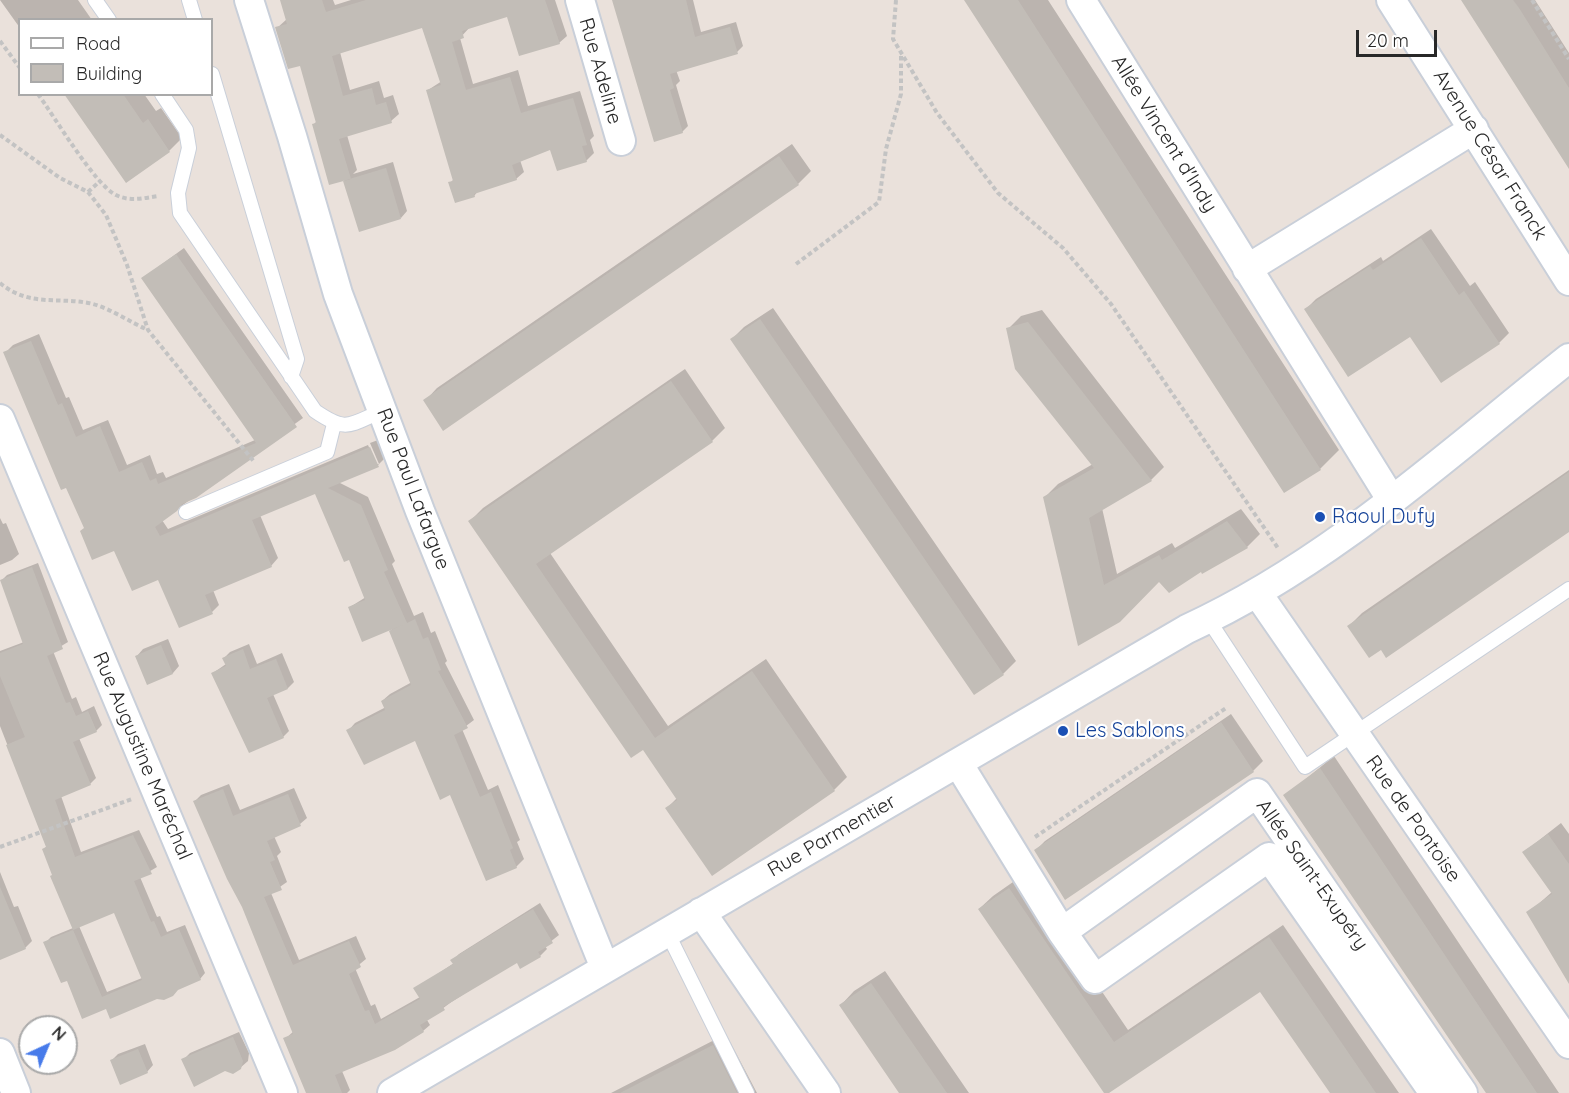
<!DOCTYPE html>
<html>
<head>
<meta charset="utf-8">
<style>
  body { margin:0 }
  #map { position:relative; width:1569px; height:1093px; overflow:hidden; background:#eae1db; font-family:Quicksand,sans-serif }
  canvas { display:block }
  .legend { position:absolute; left:18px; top:18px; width:195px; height:78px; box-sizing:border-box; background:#fff; border:2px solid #a9a9a9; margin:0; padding:8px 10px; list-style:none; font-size:18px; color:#282828 }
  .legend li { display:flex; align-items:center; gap:12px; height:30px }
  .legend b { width:30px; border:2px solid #a9a9a9 }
  .north { position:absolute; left:18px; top:1015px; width:60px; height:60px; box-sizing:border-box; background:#fff; border:2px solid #a9a9a9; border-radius:50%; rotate:44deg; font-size:16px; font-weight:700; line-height:24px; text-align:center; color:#282828 }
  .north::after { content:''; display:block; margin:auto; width:21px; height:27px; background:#477bea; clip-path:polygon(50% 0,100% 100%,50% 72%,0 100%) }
  .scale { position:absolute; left:1356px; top:30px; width:81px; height:27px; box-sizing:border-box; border:3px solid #282828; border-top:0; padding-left:8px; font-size:18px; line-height:21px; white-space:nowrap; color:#282828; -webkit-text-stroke:4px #fff; paint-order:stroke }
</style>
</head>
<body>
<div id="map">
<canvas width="1569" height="1093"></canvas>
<ul class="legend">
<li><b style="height:8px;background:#fff"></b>Road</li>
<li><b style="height:16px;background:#c2bdb7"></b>Building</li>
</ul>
<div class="north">N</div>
<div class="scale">20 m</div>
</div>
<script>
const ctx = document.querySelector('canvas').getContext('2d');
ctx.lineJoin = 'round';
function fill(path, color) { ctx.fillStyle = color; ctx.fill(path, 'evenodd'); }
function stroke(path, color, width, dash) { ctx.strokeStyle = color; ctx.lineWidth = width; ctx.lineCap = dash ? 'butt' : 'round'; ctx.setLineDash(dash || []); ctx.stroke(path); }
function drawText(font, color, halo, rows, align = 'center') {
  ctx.font = font + ' Quicksand,sans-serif'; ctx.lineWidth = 4.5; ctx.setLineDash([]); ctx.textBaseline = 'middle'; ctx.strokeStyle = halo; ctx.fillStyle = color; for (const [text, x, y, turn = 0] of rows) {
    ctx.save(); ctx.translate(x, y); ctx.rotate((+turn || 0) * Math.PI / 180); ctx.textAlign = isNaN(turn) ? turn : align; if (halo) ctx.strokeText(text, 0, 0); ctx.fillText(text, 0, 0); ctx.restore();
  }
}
fill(new Path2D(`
  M 0,0 L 78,0 L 92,20 L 20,20 L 20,28 Z
  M 282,0 L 333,0 L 335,5 L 351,0 L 555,0 L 567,36 L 559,43 L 508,15 L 470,27 L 460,38 L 473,84 L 518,70 L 528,106 L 580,91 L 594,136 L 590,140 L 594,153 L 586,161 L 551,148 L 520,160 L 524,172 L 516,179 L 479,190 L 474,196 L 450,183 L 454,179 L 428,90 L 442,81 L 423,26 L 340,52 L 350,90 L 379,81 L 384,98 L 393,95 L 399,114 L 391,121 L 347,135 L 357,170 L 353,174 L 393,162 L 407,211 L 401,218 L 345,182 L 313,125 L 317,121 L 301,64 L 277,28 L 287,19 Z
  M 613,0 L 693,0 L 701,32 L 736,22 L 743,46 L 737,52 L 676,70 L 680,81 L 676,85 L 688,126 L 682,132 Z
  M 966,0 L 1048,0 L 1339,450 L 1320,469 L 1284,491 Z
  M 1463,0 L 1535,0 L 1569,53 L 1569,166 Z
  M 66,94 L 144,94 L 156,111 L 161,108 L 182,138 L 169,151 L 127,181 Z
  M 792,144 L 811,171 L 798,184 L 425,401 L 437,388 Z
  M 1431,229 L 1470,286 L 1475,282 L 1509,333 L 1499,343 L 1410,335 L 1306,309 L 1316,299 L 1381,257 L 1383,261 Z
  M 184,248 L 303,418 L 162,520 L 168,529 L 368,445 L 376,464 L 379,464 L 370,443 L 378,440 L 385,458 L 378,465 L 338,482 L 368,497 L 395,561 L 392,564 L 414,616 L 423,612 L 431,633 L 435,631 L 447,661 L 445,663 L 474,720 L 462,729 L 488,790 L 498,785 L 520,840 L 517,842 L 524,859 L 516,867 L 451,793 L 416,739 L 348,731 L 355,723 L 386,707 L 382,701 L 390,694 L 412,682 L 390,631 L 395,626 L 350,607 L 366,597 L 350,558 L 316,492 L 260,515 L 278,558 L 271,566 L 213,590 L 219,605 L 212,612 L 85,527 L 5,353 L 13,345 L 39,334 L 66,398 L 69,397 L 83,430 L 108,420 L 127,465 L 150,455 L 157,474 L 163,472 L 166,478 L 255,440 L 143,278 Z
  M 773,308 L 1016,661 L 1003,674 L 975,693 L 732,339 L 744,327 Z
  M 1042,310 L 1164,467 L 1151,480 L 1102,508 L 1117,574 L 1172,543 L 1175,548 L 1241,509 L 1260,534 L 1247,547 L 1202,570 L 1159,580 L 1119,621 L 1045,497 L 1058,484 L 1093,464 L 1008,329 L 1021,316 Z
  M 685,369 L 725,428 L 712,441 L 550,553 L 668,726 L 766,659 L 847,777 L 834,790 L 667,808 L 677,798 L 643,748 L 470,521 L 483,508 Z
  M 1569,470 L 1569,530 L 1349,626 L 1362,613 Z
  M 0,518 L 3,524 L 6,523 L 19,554 L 12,560 L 0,565 Z
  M 38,563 L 68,642 L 53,651 L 72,699 L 76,697 L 82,712 L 94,706 L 102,725 L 96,731 L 79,738 L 96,778 L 90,784 L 61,796 L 81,852 L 139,830 L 157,867 L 140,877 L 157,917 L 160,916 L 167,932 L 185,925 L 205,973 L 200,979 L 157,997 L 107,1007 L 67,979 L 45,943 L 51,937 L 73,928 L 44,849 L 47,846 L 0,726 L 0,651 L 24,642 L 1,581 L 7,575 ZM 115,911 L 142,978 L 107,992 L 79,926 Z
  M 168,639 L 179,666 L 173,673 L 148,683 L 137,656 L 143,649 Z
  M 249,644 L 257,664 L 282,653 L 294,682 L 288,688 L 273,694 L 289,731 L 283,737 L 213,673 L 226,664 L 224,658 L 230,652 Z
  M 1231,714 L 1263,761 L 1253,771 L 1065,898 L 1036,850 L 1045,841 Z
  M 1334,756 L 1559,1093 L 1488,1093 L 1285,796 Z
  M 229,784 L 240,810 L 294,788 L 307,818 L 300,824 L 274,836 L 281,852 L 277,856 L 287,882 L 271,893 L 299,960 L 356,936 L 366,959 L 355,968 L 371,1006 L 375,1004 L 381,1019 L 420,997 L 415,989 L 454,963 L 452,961 L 459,954 L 540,903 L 559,935 L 545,946 L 547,949 L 540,956 L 517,960 L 450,1003 L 427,1020 L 430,1025 L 423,1031 L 342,1071 L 350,1090 L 347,1093 L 307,1093 L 285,1039 L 294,1031 L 243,906 L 195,801 L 201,795 Z
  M 1561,823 L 1569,834 L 1569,975 L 1528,913 L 1552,892 L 1524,852 Z
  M 0,872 L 14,907 L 18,906 L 32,941 L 25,948 L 0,958 Z
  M 1023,875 L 1128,1030 L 1283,925 L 1399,1093 L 1331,1093 L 1261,990 L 1105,1093 L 979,909 L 993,896 Z
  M 885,971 L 969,1093 L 901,1093 L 841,1005 L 854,991 Z
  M 239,1032 L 249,1053 L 248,1061 L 240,1068 L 183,1060 L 190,1053 Z
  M 726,1034 L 757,1093 L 611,1093 Z
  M 145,1044 L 153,1065 L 147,1072 L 111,1061 L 118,1054 Z`), '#0003');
fill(new Path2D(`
  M 280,0 L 322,0 L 326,12 L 366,0 L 545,0 L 560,44 L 519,56 L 507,17 L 462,31 L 464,38 L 452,42 L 466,90 L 510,77 L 521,113 L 573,98 L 587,145 L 582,146 L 587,162 L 557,171 L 550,150 L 512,165 L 517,180 L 474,194 L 475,197 L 455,203 L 448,182 L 453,181 L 426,90 L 441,85 L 422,28 L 332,56 L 343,96 L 372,88 L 376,105 L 386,102 L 392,123 L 339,139 L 351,179 L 329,185 L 312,124 L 316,123 L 300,66 L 288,69 L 275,27 L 287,24 Z
  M 612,0 L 686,0 L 695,37 L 730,27 L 738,54 L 670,74 L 674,88 L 670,90 L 683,133 L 654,142 Z
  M 964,0 L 1018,0 L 1321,470 L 1284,493 Z
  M 1461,0 L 1513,0 L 1519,8 L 1569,88 L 1569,169 Z
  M 64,94 L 123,94 L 143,123 L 148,119 L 170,152 L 126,183 Z
  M 779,156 L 799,185 L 443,431 L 423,400 Z
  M 386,168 L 401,219 L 359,232 L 343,181 Z
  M 1421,238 L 1459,295 L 1464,291 L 1500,344 L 1441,383 L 1410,337 L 1348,377 L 1304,309 L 1370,266 L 1373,270 Z
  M 176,254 L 297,427 L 196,498 L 182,504 L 177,511 L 155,527 L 160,536 L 370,447 L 379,467 L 328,488 L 361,505 L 388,570 L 384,572 L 407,623 L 415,619 L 423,639 L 428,637 L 441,670 L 438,671 L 468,728 L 454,735 L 480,797 L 491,792 L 513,848 L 510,850 L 517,868 L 486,881 L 450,795 L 440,800 L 415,741 L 364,765 L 346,730 L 385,710 L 381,701 L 411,685 L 389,631 L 405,624 L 362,642 L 348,607 L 365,600 L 349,560 L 344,562 L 315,494 L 252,520 L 272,567 L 205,595 L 213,614 L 179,628 L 158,580 L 132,591 L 114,551 L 92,560 L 80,531 L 84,528 L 66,488 L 61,490 L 3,352 L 31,341 L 58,405 L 62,403 L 76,437 L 100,426 L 119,472 L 142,462 L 150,481 L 156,478 L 158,484 L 256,443 L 141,278 Z
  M 760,319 L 1004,675 L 974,695 L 730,339 Z
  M 1028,322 L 1152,481 L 1089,518 L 1104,585 L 1159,555 L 1162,560 L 1227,521 L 1248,548 L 1202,574 L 1201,572 L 1169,593 L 1159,582 L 1120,622 L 1078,646 L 1043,497 L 1094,468 L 1015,369 L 1006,328 Z
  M 671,381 L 713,442 L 536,564 L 655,738 L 752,671 L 835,791 L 712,876 L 665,808 L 677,800 L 643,750 L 631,758 L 468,521 Z
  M 1569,472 L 1569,532 L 1386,658 L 1381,650 L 1369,658 L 1347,626 Z
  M 32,567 L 63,649 L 47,656 L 66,703 L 70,702 L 76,716 L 88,711 L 97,732 L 73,742 L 91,785 L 55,800 L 75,857 L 133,835 L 152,874 L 134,881 L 151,922 L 154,921 L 161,937 L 179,929 L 201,980 L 178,990 L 173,996 L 164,1000 L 157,999 L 110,1019 L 106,1009 L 82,1019 L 67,981 L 61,983 L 43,942 L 73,930 L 50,876 L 52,875 L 42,849 L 46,847 L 6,745 L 25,737 L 0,676 L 0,653 L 23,644 L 0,580 ZM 114,913 L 142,980 L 102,997 L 73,930 Z
  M 161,645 L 173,674 L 147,685 L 135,656 Z
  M 243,649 L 250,669 L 276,659 L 288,689 L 267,698 L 284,738 L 249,753 L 211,673 L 226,666 L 222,658 Z
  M 1221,722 L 1254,772 L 1065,900 L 1034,850 Z
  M 1320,768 L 1537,1093 L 1486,1093 L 1283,795 Z
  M 223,789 L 233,816 L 288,794 L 301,826 L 267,841 L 275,860 L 270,862 L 282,890 L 264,897 L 293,965 L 349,941 L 361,967 L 349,974 L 365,1011 L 369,1010 L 375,1024 L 420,999 L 413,988 L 453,964 L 450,960 L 533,909 L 553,943 L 538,952 L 541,957 L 520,969 L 517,963 L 443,1007 L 445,1010 L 420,1025 L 424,1032 L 395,1050 L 335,1075 L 342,1093 L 306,1093 L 283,1038 L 293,1034 L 242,907 L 227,879 L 193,801 Z
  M 1548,834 L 1569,864 L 1569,984 L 1526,912 L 1552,894 L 1522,852 Z
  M 0,887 L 26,949 L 0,960 Z
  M 1009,888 L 1114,1042 L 1269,937 L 1376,1093 L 1330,1093 L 1260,992 L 1109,1093 L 1104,1093 L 978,909 Z
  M 871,983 L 947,1093 L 899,1093 L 839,1005 Z
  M 233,1037 L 243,1061 L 241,1069 L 233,1074 L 225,1071 L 194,1087 L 181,1059 Z
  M 713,1045 L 737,1093 L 620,1093 Z
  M 138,1049 L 148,1073 L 120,1085 L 110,1060 Z`), '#c2bdb7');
const lane = new Path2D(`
  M 95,0 L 109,20
  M 189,0 L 195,20
  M 212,74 L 297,359 L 291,377
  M 162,94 L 186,130 L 189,148 L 178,193 L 180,213 L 315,411 C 347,433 349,425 382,411
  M 186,512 L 327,452 L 334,424
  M 1208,619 L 1305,767 L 1569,589
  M 667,932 L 747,1093`);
const street = new Path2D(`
  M 249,0 L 292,136 L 338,294 L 420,511 L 605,968
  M 580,0 L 621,141
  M 1081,0 L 1391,499
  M 1391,0 L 1569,281
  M 1247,269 L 1474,129
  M 0,419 L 283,1093
  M 1258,594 L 1569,1044
  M 958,763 L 1062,932 L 1257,793 L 1463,1093
  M 701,912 L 826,1093
  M 1062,932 L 1095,979 L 1269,857 L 1434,1093
  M 0,1053 L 16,1093
  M 392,1093 L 1187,629 C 1329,564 1448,454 1569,358`);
stroke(lane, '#c9cfd9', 16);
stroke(street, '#c9cfd9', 32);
stroke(new Path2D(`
  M 896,0 L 893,39 L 937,113 L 998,193 L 1063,248 L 1111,304 L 1278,548
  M 1532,0 L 1569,59
  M 0,41 L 20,68
  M 38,94 C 54,116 95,185 116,195 C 130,202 144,198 158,196
  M 0,135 L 60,178 L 88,192 L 106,215 L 127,265 L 148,330 L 255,463
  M 88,192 L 100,181
  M 796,264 L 879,202 L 886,149 L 901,94 L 901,55
  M 0,283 C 30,308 60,296 93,304 C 111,309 130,322 148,330
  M 1035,837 L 1226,708
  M 0,847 L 132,799`), '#c3c3c3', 4, [4.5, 3]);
stroke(lane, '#fff', 14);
stroke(street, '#fff', 28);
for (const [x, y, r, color] of [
  [1320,517,6,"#1a4fb4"],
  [1063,731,6,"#1a4fb4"]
]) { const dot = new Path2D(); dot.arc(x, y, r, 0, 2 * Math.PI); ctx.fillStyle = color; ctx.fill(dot); stroke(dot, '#fff', 2); }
drawText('20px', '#282828', '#fff', [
  ["Rue Adeline",600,71,74],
  ["Allée Vincent d'Indy",1164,134,58],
  ["Avenue César Franck",1490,155,58],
  ["Rue Paul Lafargue",413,489,69],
  ["Rue Augustine Maréchal",142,756,67],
  ["Rue de Pontoise",1413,819,55],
  ["Rue Parmentier",832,836,-30],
  ["Allée Saint-Exupéry",1312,875,55]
]);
drawText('20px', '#164399', '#fff', [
  ["Raoul Dufy",1332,517],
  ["Les Sablons",1075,731]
], 'left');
</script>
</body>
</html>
